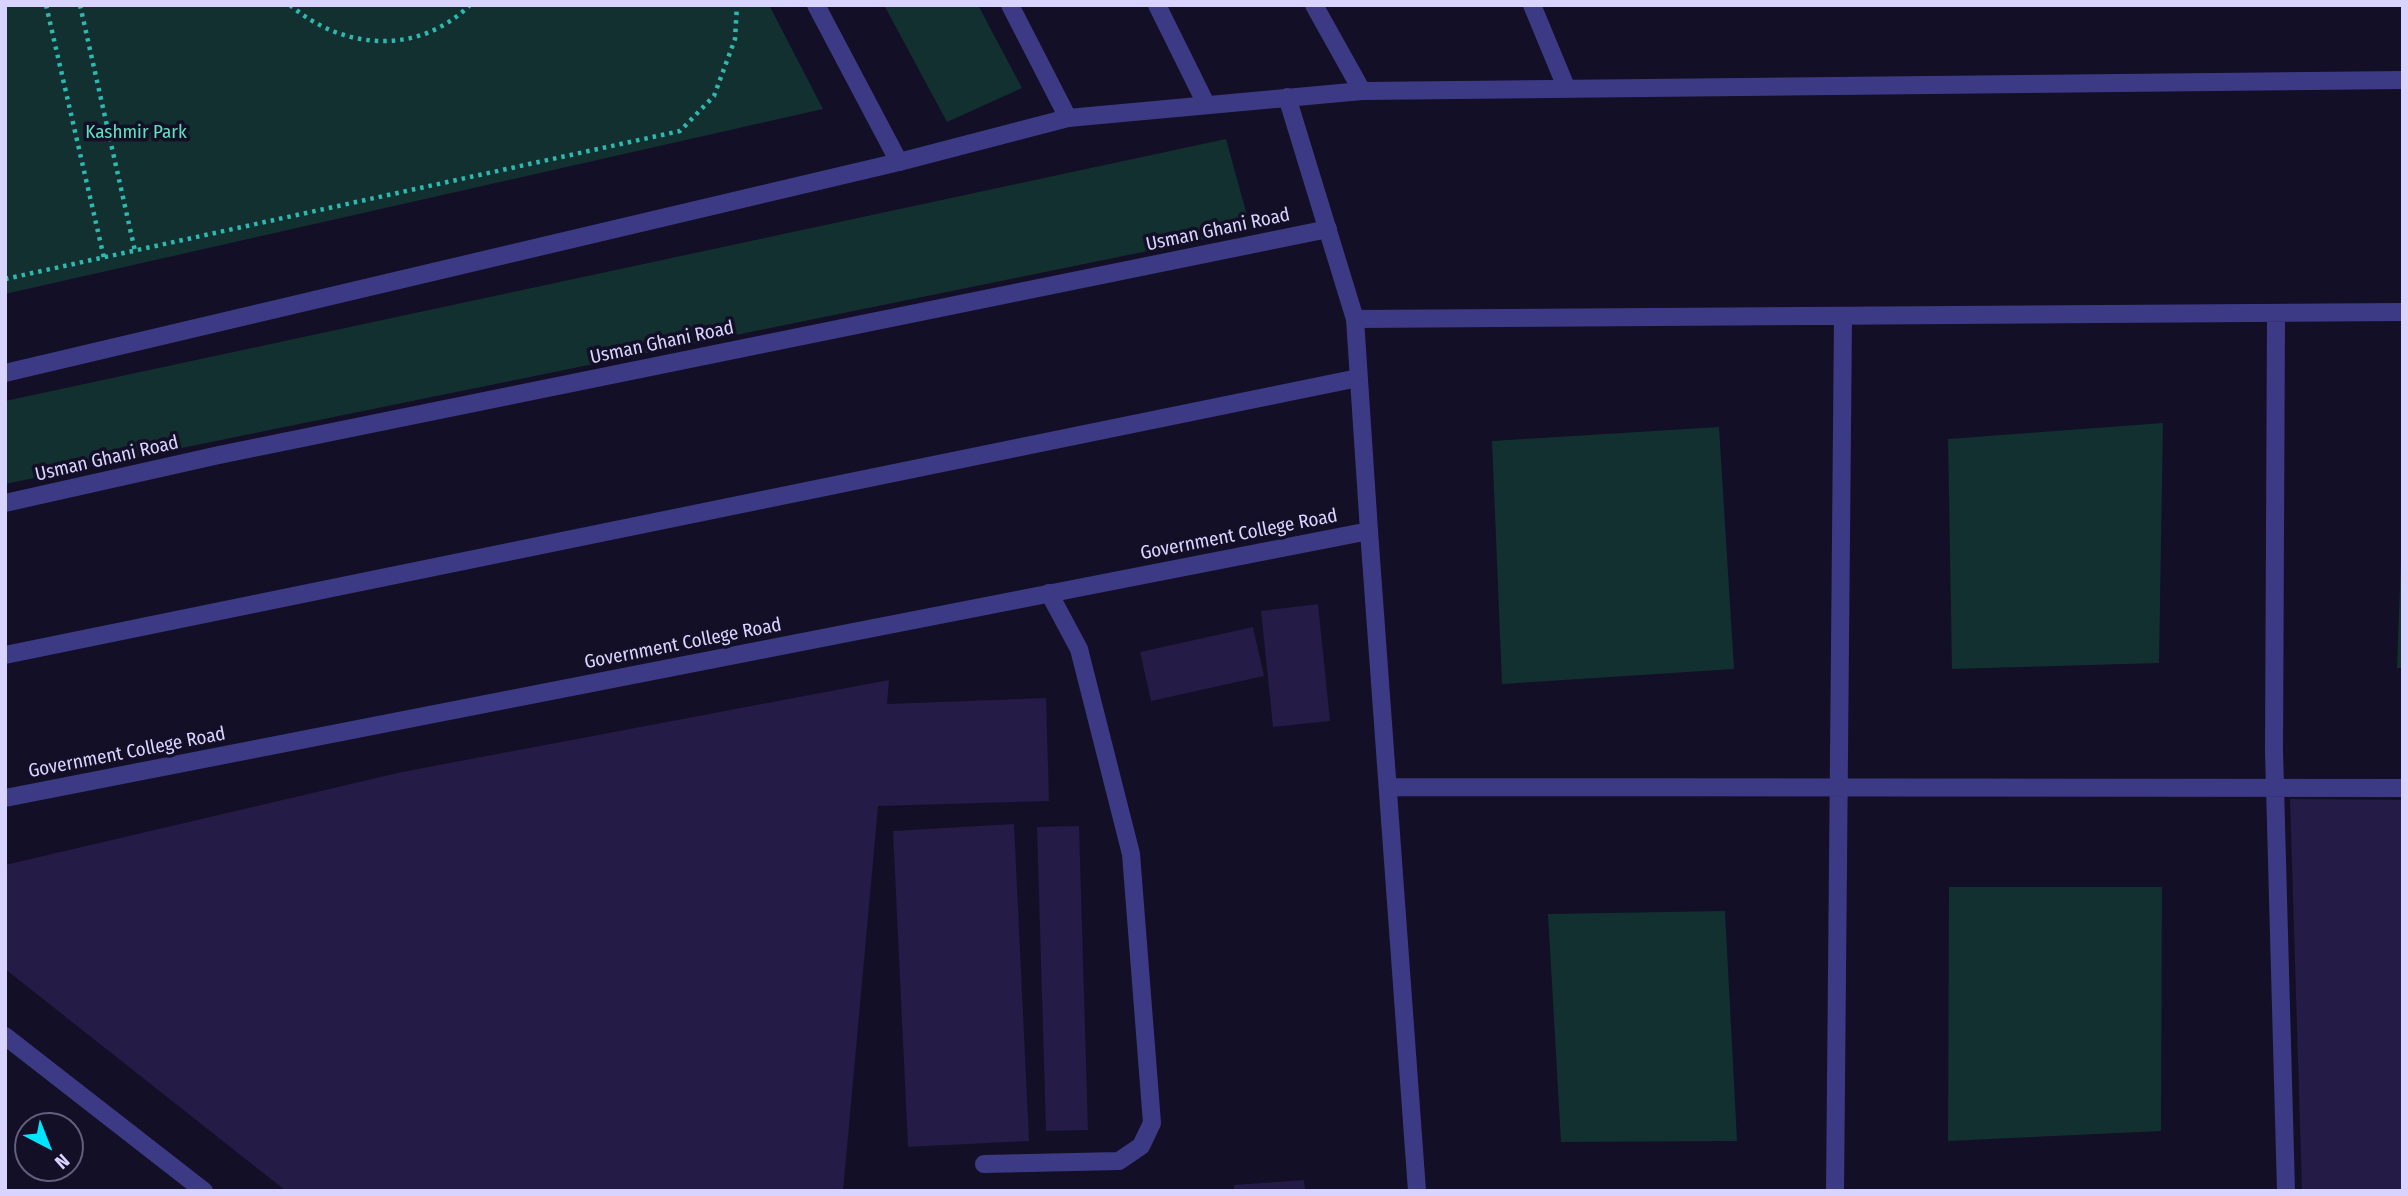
<!DOCTYPE html>
<html>
<head>
<meta charset="utf-8">
<style>
  body { margin:0 }
  #map { position:relative; width:2408px; height:1196px; overflow:hidden; background:#130f26; font-family:"Fira Sans Condensed",sans-serif }
  canvas { display:block }
  .frame { position:absolute; inset:0; border:7px solid #d9d4ff; pointer-events:none }
  .north { position:absolute; left:14px; top:1112px; width:70px; height:70px; box-sizing:border-box; background:#130f26; border:2px solid #625e7d; border-radius:50%; rotate:138deg; font-size:19px; font-weight:700; line-height:28px; text-align:center; color:#d9d4ff }
  .north::after { content:''; display:block; margin:auto; width:24px; height:32px; background:#00e5ff; clip-path:polygon(50% 0,100% 100%,50% 72%,0 100%) }
</style>
</head>
<body>
<div id="map">
<canvas width="2408" height="1196"></canvas>
<div class="frame"></div>
<div class="north">N</div>
</div>
<script>
const ctx = document.querySelector('canvas').getContext('2d');
ctx.lineJoin = 'round';
function fill(path, color) { ctx.fillStyle = color; ctx.fill(path, 'evenodd'); }
function stroke(path, color, width, dash) { ctx.strokeStyle = color; ctx.lineWidth = width; ctx.lineCap = dash ? 'butt' : 'round'; ctx.setLineDash(dash || []); ctx.stroke(path); }
function drawText(font, color, halo, rows, align = 'center') {
  ctx.font = font + ' "Fira Sans Condensed",sans-serif'; ctx.lineWidth = 7; ctx.setLineDash([]); ctx.textBaseline = 'middle'; ctx.strokeStyle = halo; ctx.fillStyle = color; for (const [text, x, y, turn = 0] of rows) {
    ctx.save(); ctx.translate(x, y); ctx.rotate((+turn || 0) * Math.PI / 180); ctx.textAlign = isNaN(turn) ? turn : align; if (halo) ctx.strokeText(text, 0, 0); ctx.fillText(text, 0, 0); ctx.restore();
  }
}
fill(new Path2D(`
  M 5,5 L 769,5 L 823,109 L 5,294 Z
  M 884,5 L 978,5 L 1022,88 L 947,122 Z
  M 1226,139 L 1251,230 L 5,484 L 5,401 Z
  M 2163,423 L 2159,663 L 1952,669 L 1948,439 Z
  M 1719,427 L 1734,669 L 1502,684 L 1492,441 Z
  M 2403,504 L 2403,668 L 2397,668 Z
  M 1949,887 L 2162,887 L 2161,1131 L 1948,1141 Z
  M 1725,911 L 1737,1141 L 1561,1142 L 1548,914 Z`), '#12302f');
fill(new Path2D(`
  M 1318,604 L 1330,721 L 1273,727 L 1261,611 Z
  M 1253,627 L 1264,676 L 1151,701 L 1140,652 Z
  M 889,680 L 887,704 L 1046,698 L 1049,801 L 878,806 L 843,1191 L 286,1191 L 5,969 L 5,865 L 402,772 Z
  M 2290,799 L 2403,800 L 2403,1191 L 2302,1191 Z
  M 1014,824 L 1029,1141 L 908,1147 L 893,831 Z
  M 1079,826 L 1088,1130 L 1046,1131 L 1037,827 Z
  M 1304,1180 L 1305,1191 L 1234,1191 L 1234,1185 Z`), '#241b47');
stroke(new Path2D(`
  M 46,5 L 104,258
  M 80,5 L 135,251
  M 290,5 C 343,50 418,56 470,5
  M 5,279 L 680,131 L 714,96 L 735,39 L 737,5`), '#2fb8b0', 4.5, [3.5, 5]);
stroke(new Path2D(`
  M 984,1164 L 1119,1161 L 1141,1146 L 1152,1123 L 1131,854 L 1079,649 L 1049,593`), '#3d3a85', 18);
stroke(new Path2D(`
  M 1157,5 L 1206,104
  M 5,655 L 1358,378`), '#3d3a85', 18);
stroke(new Path2D(`
  M 816,5 L 899,162
  M 1010,5 L 1068,118
  M 1314,5 L 1362,91
  M 1532,5 L 1566,87
  M 2276,314 L 2274,751 L 2286,1191
  M 1355,319 L 2403,312
  M 5,503 L 219,455 L 1328,229
  M 1369,531 L 1417,1191
  M 1388,787 L 2403,788
  M 1835,1191 L 1843,317`), '#3d3a85', 18);
stroke(new Path2D(`
  M 5,373 L 899,162 L 1068,118 L 1362,91 L 2403,80
  M 5,798 L 1369,531 L 1355,319 L 1287,97
  M 5,1036 L 204,1191`), '#3d3a85', 18);
drawText('19px', '#5fe0c0', '#130f26', [
  ["Kashmir Park",136,133]
]);
drawText('19px', '#d9d4ff', '#130f26', [
  ["Usman Ghani Road",1218,230,-12],
  ["Usman Ghani Road",662,343,-12],
  ["Usman Ghani Road",107,459,-13],
  ["Government College Road",1239,535,-11],
  ["Government College Road",683,644,-11],
  ["Government College Road",127,753,-11]
]);
</script>
</body>
</html>
